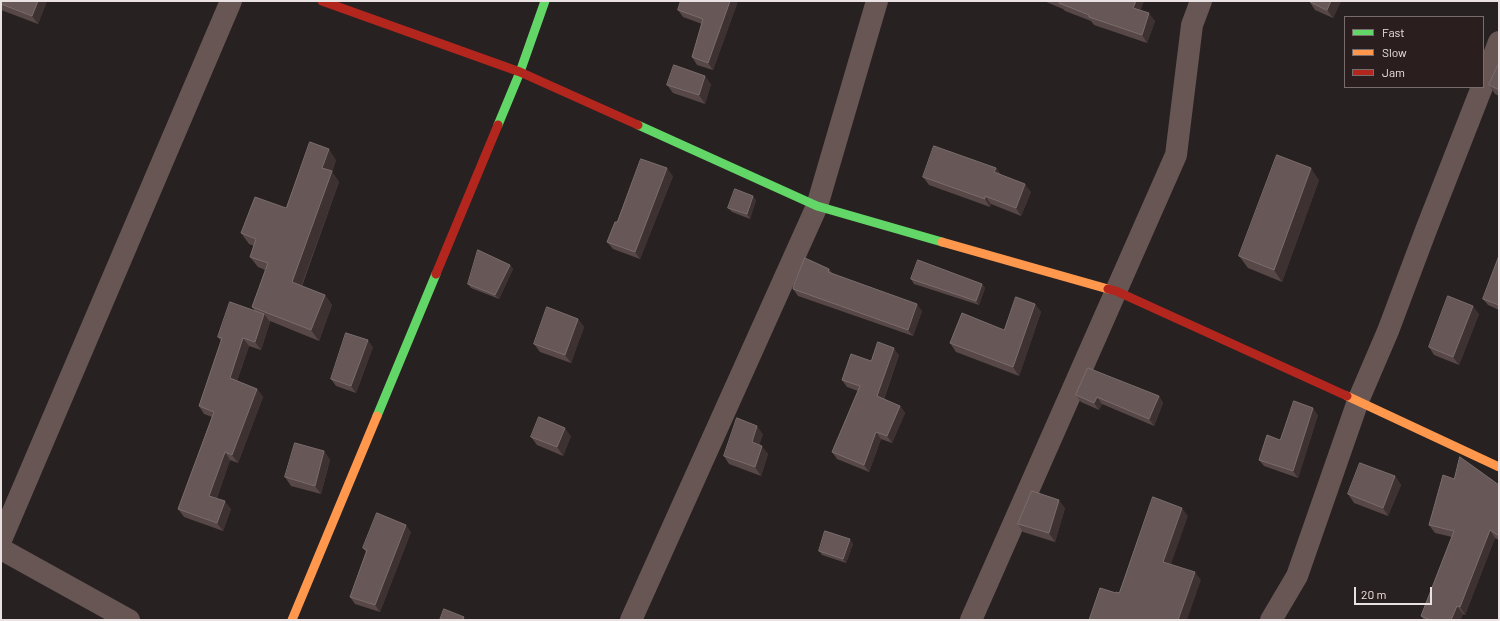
<!DOCTYPE html>
<html>
<head>
<meta charset="utf-8">
<style>
  body { margin:0 }
  #map { position:relative; width:1500px; height:621px; overflow:hidden; background:#272121; font-family:Barlow,sans-serif }
  canvas { display:block }
  .frame { position:absolute; inset:0; border:2px solid #eae2e2; pointer-events:none }
  .legend { position:absolute; left:1344px; top:16px; width:140px; height:72px; box-sizing:border-box; background:#2a1f1e; border:1px solid #776d6c; margin:0; padding:5px 7px; list-style:none; font-size:12px; color:#eae2e2 }
  .legend li { display:flex; align-items:center; gap:8px; height:20px }
  .legend b { width:20px; border:1px solid #776d6c }
  .scale { position:absolute; left:1354px; top:587px; width:78px; height:18px; box-sizing:border-box; border:2px solid #eae2e2; border-top:0; padding-left:5px; font-size:12px; line-height:14px; white-space:nowrap; color:#eae2e2; -webkit-text-stroke:3px #2a1f1e; paint-order:stroke }
</style>
</head>
<body>
<div id="map">
<canvas width="1500" height="621"></canvas>
<div class="frame"></div>
<ul class="legend">
<li><b style="height:5px;background:#63d668"></b>Fast</li>
<li><b style="height:5px;background:#ff974d"></b>Slow</li>
<li><b style="height:5px;background:#b3261e"></b>Jam</li>
</ul>
<div class="scale">20 m</div>
</div>
<script>
const ctx = document.querySelector('canvas').getContext('2d');
ctx.lineJoin = 'round';
function stroke(path, color, width, dash) { ctx.strokeStyle = color; ctx.lineWidth = width; ctx.lineCap = dash ? 'butt' : 'round'; ctx.setLineDash(dash || []); ctx.stroke(path); }
function fill(path, color) { ctx.fillStyle = color; ctx.fill(path, 'evenodd'); }
stroke(new Path2D(`
  M 1483,84 L 1499,42
  M 1,540 L 231,1
  M 1,549 L 129,620
  M 631,620 L 817,206 L 877,1
  M 971,620 L 1176,155 L 1192,25 L 1201,1
  M 1271,620 L 1297,576 L 1358,401 L 1388,331 L 1426,230 L 1482,87`), '#675654', 22);
stroke(new Path2D(`
  M 498,125 L 520,72 L 545,1
  M 638,125 L 817,206 L 942,242
  M 377,416 L 436,274`), '#63d668', 9);
stroke(new Path2D(`
  M 942,242 L 1108,289
  M 1347,396 L 1499,467
  M 292,620 L 377,416`), '#ff974d', 9);
stroke(new Path2D(`
  M 322,1 L 520,72 L 638,125
  M 436,274 L 498,125
  M 1108,289 L 1116,291 L 1347,396`), '#b3261e', 9);
fill(new Path2D(`
  M 1,1 L 47,1 L 38,24 L 1,10 Z
  M 681,1 L 738,1 L 713,70 L 697,65 L 692,57 L 702,24 L 683,17 L 678,10 Z
  M 1044,1 L 1144,1 L 1140,10 L 1155,21 L 1147,43 L 1094,25 L 1091,21 L 1065,11 L 1063,9 Z
  M 1309,1 L 1341,1 L 1333,18 L 1315,10 Z
  M 1499,63 L 1499,96 L 1495,94 L 1489,85 Z
  M 711,84 L 705,104 L 673,93 L 667,85 Z
  M 336,160 L 332,172 L 339,182 L 302,286 L 325,295 L 332,305 L 319,341 L 270,321 L 270,322 L 261,350 L 249,346 L 237,381 L 257,389 L 263,397 L 238,463 L 230,460 L 217,498 L 231,509 L 223,531 L 184,517 L 178,509 L 212,417 L 204,414 L 199,406 L 221,341 L 218,337 L 255,311 L 252,307 L 265,270 L 258,267 L 250,257 L 254,246 L 249,244 L 241,233 L 286,208 Z
  M 996,168 L 1001,175 L 1031,192 L 1021,216 L 991,204 L 990,207 L 929,185 L 923,177 Z
  M 673,176 L 640,259 L 613,249 L 607,242 L 617,222 Z
  M 1319,180 L 1282,282 L 1248,268 L 1239,256 Z
  M 756,200 L 750,219 L 732,212 L 728,208 Z
  M 1499,256 L 1499,310 L 1488,305 L 1483,299 Z
  M 510,265 L 513,269 L 499,299 L 471,288 L 468,284 Z
  M 829,269 L 832,273 L 922,311 L 913,336 L 798,296 L 793,289 Z
  M 911,279 L 982,284 L 985,288 L 979,305 L 914,284 Z
  M 1035,304 L 1041,312 L 1019,376 L 956,352 L 950,343 L 1004,330 Z
  M 1479,314 L 1459,365 L 1434,355 L 1429,347 Z
  M 578,319 L 584,327 L 571,363 L 540,352 L 534,344 Z
  M 373,347 L 356,393 L 336,386 L 331,379 Z
  M 899,355 L 884,399 L 900,406 L 905,413 L 892,443 L 881,439 L 869,472 L 837,459 L 832,452 L 858,391 L 847,387 L 842,380 L 871,361 Z
  M 1076,395 L 1159,396 L 1163,403 L 1154,426 L 1102,404 L 1099,410 L 1081,402 Z
  M 1318,415 L 1298,478 L 1264,466 L 1259,460 L 1280,440 Z
  M 763,434 L 759,445 L 768,454 L 761,476 L 729,464 L 724,456 Z
  M 571,436 L 563,456 L 537,445 L 531,437 Z
  M 324,451 L 330,460 L 321,494 L 291,486 L 285,477 Z
  M 1395,476 L 1401,485 L 1388,516 L 1354,503 L 1348,494 Z
  M 1499,485 L 1499,540 L 1495,538 L 1465,615 L 1463,614 L 1460,620 L 1424,620 L 1421,616 L 1452,537 L 1435,533 L 1429,525 Z
  M 1065,508 L 1055,542 L 1023,532 L 1018,524 Z
  M 411,532 L 380,612 L 355,604 L 350,597 L 366,552 L 363,548 Z
  M 853,544 L 846,563 L 822,555 L 819,551 Z`), '#574747');
fill(new Path2D(`
  M 38,1 L 47,1 L 38,24 L 32,16 Z
  M 730,1 L 738,1 L 713,70 L 708,63 Z
  M 1136,1 L 1144,1 L 1139,15 L 1133,8 Z
  M 1331,1 L 1341,1 L 1333,18 L 1327,10 Z
  M 1149,13 L 1155,21 L 1147,43 L 1142,35 Z
  M 705,76 L 711,84 L 705,104 L 699,95 Z
  M 329,149 L 336,160 L 332,172 L 339,182 L 299,292 L 292,282 L 322,168 Z
  M 667,168 L 673,176 L 640,259 L 635,252 Z
  M 996,168 L 1001,175 L 994,172 Z
  M 1311,168 L 1319,180 L 1282,282 L 1274,270 Z
  M 1025,184 L 1031,192 L 1021,216 L 1016,208 Z
  M 753,196 L 756,200 L 750,219 L 747,214 Z
  M 985,196 L 991,204 L 990,207 L 985,199 Z
  M 510,265 L 513,269 L 499,299 L 495,295 Z
  M 982,284 L 985,288 L 979,305 L 976,301 Z
  M 325,295 L 332,305 L 319,341 L 311,330 Z
  M 917,304 L 922,311 L 913,336 L 908,330 Z
  M 1035,304 L 1041,312 L 1019,376 L 1013,367 Z
  M 1473,306 L 1479,314 L 1459,365 L 1453,357 Z
  M 264,314 L 270,322 L 261,350 L 255,342 Z
  M 578,319 L 584,327 L 571,363 L 565,355 Z
  M 243,338 L 249,346 L 235,386 L 230,378 Z
  M 368,340 L 373,347 L 356,393 L 351,386 Z
  M 894,348 L 899,355 L 882,403 L 877,396 Z
  M 257,389 L 263,397 L 238,463 L 232,455 Z
  M 1159,396 L 1163,403 L 1154,426 L 1149,419 Z
  M 1097,397 L 1102,404 L 1099,410 L 1094,403 Z
  M 900,406 L 905,413 L 892,443 L 887,436 Z
  M 1313,408 L 1318,415 L 1298,478 L 1293,471 Z
  M 757,426 L 763,434 L 758,450 L 752,442 Z
  M 565,428 L 571,436 L 563,456 L 557,447 Z
  M 876,432 L 881,439 L 869,472 L 864,465 Z
  M 762,446 L 768,454 L 761,476 L 755,467 Z
  M 324,451 L 330,460 L 321,494 L 315,486 Z
  M 225,452 L 230,460 L 215,504 L 209,496 Z
  M 1395,476 L 1401,485 L 1388,516 L 1383,508 Z
  M 1059,500 L 1065,508 L 1055,542 L 1049,533 Z
  M 225,501 L 231,509 L 223,531 L 217,523 Z
  M 1182,508 L 1188,516 L 1169,570 L 1163,562 Z
  M 406,525 L 411,532 L 380,612 L 375,605 Z
  M 1490,530 L 1495,538 L 1465,615 L 1460,607 Z
  M 850,539 L 853,544 L 846,563 L 843,559 Z
  M 1195,572 L 1201,580 L 1187,620 L 1178,620 Z
  M 1457,606 L 1463,614 L 1460,620 L 1451,620 Z`), '#3d3131');
const building = new Path2D(`
  M 1,1 L 38,1 L 32,16 L 1,4 Z
  M 681,1 L 730,1 L 708,63 L 692,57 L 703,19 L 678,10 Z
  M 1057,1 L 1136,1 L 1133,8 L 1149,13 L 1142,35 L 1089,17 L 1089,15 L 1059,3 L 1059,2 Z
  M 1309,1 L 1331,1 L 1327,10 Z
  M 1499,63 L 1499,90 L 1489,85 Z
  M 674,65 L 705,76 L 699,95 L 667,85 Z
  M 310,142 L 329,149 L 322,168 L 332,171 L 292,282 L 325,295 L 311,330 L 252,307 L 268,263 L 250,257 L 256,239 L 241,233 L 255,197 L 286,208 Z
  M 934,146 L 996,168 L 994,172 L 1025,184 L 1016,208 L 985,196 L 985,199 L 923,177 Z
  M 1277,155 L 1311,168 L 1274,270 L 1239,256 Z
  M 641,159 L 667,168 L 635,252 L 607,242 L 615,222 L 617,222 Z
  M 735,189 L 753,196 L 747,214 L 728,208 Z
  M 478,250 L 510,265 L 495,295 L 468,284 Z
  M 1499,256 L 1499,305 L 1483,299 Z
  M 805,258 L 829,269 L 828,272 L 917,304 L 908,330 L 793,289 L 794,285 Z
  M 918,260 L 982,284 L 976,301 L 911,279 Z
  M 1448,296 L 1473,306 L 1453,357 L 1429,347 Z
  M 1016,297 L 1035,304 L 1013,367 L 950,343 L 962,313 L 1004,330 Z
  M 230,302 L 264,314 L 255,342 L 243,338 L 230,378 L 257,389 L 232,455 L 225,452 L 209,496 L 225,501 L 217,523 L 178,509 L 214,412 L 199,406 L 222,338 L 218,337 Z
  M 547,307 L 578,319 L 565,355 L 534,344 Z
  M 346,333 L 368,340 L 351,386 L 331,379 Z
  M 878,342 L 894,348 L 877,396 L 900,406 L 887,436 L 876,432 L 864,465 L 832,452 L 860,386 L 842,380 L 851,354 L 871,361 Z
  M 1088,368 L 1159,396 L 1149,419 L 1097,397 L 1094,403 L 1076,395 Z
  M 1294,401 L 1313,408 L 1293,471 L 1259,460 L 1267,435 L 1280,440 Z
  M 539,417 L 565,428 L 557,447 L 531,437 Z
  M 737,418 L 757,426 L 752,442 L 762,446 L 755,467 L 724,456 Z
  M 295,443 L 324,451 L 315,486 L 285,477 Z
  M 1460,457 L 1499,485 L 1499,536 L 1490,530 L 1460,607 L 1457,606 L 1451,620 L 1430,620 L 1421,616 L 1454,531 L 1429,525 L 1443,475 L 1454,479 Z
  M 1360,463 L 1395,476 L 1383,508 L 1348,494 Z
  M 1032,491 L 1059,500 L 1049,533 L 1018,524 Z
  M 1153,497 L 1182,508 L 1163,562 L 1195,572 L 1178,620 L 1089,620 L 1100,588 L 1116,593 L 1116,592 L 1119,593 Z
  M 377,513 L 406,525 L 375,605 L 350,597 L 367,550 L 363,548 Z
  M 825,531 L 850,539 L 843,559 L 819,551 Z
  M 444,609 L 464,617 L 463,620 L 440,620 Z`);
fill(building, '#675757');
stroke(building, '#7b6d6d', 1);
</script>
</body>
</html>
